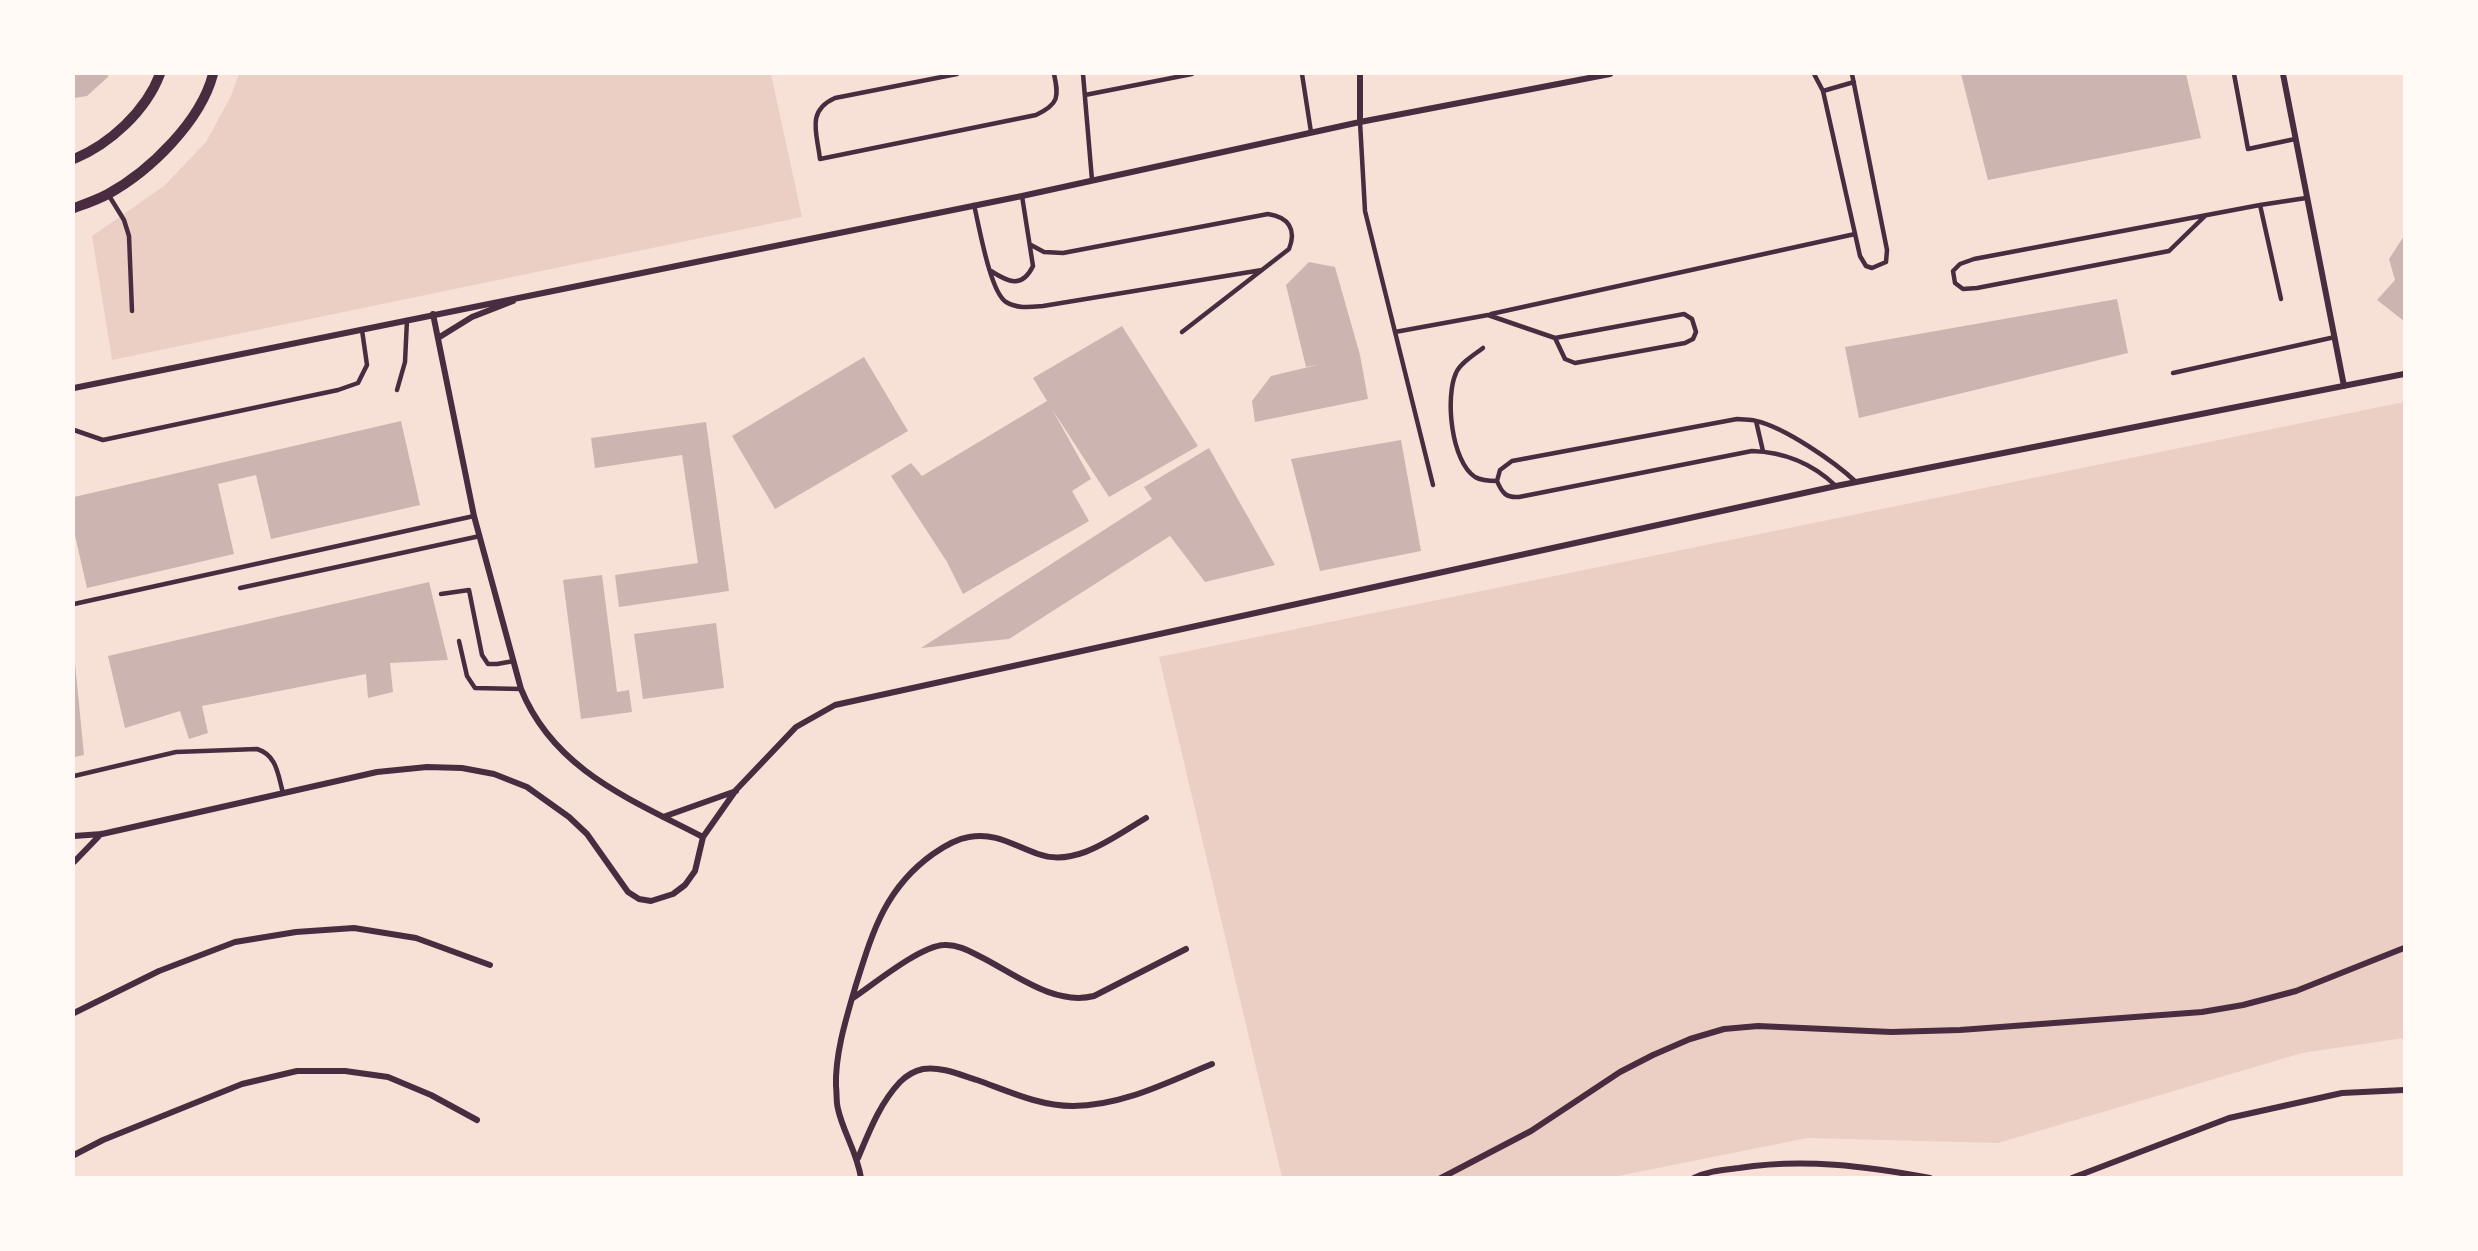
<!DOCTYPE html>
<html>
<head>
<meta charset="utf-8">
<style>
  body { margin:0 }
  #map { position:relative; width:2478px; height:1251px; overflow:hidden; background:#f7e1d7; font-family:Manrope,sans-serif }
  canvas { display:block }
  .frame { position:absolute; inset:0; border:75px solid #fffaf5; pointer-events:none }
</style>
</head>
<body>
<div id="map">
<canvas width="2478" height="1251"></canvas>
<div class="frame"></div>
</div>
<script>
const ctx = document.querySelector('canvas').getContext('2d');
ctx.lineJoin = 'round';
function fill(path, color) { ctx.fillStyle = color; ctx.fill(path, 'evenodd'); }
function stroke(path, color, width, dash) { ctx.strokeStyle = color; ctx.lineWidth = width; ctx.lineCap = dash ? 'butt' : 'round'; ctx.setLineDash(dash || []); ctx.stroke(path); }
fill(new Path2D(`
  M 239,74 L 771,74 L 802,217 L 112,360 L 92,236 L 164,186 L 206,142 L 231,96 Z
  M 2404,402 L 2404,1038 L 2302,1053 L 1998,1143 L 1807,1138 L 1608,1178 L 1282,1177 L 1159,657 Z`), '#ebcfc5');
fill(new Path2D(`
  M 74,74 L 108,74 L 108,77 L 87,96 L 74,98 Z
  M 1961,74 L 2186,74 L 2201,138 L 1988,180 Z
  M 2404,236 L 2404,321 L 2377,300 L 2395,280 L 2389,259 Z
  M 1309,262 L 1335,267 L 1360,355 L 1368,399 L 1255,422 L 1252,401 L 1271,376 L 1321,364 L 1306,367 L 1286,285 Z
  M 2117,299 L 2128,353 L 1859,418 L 1845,347 Z
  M 1122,326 L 1198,446 L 1109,497 L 1052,409 L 1091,479 L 1072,491 L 1089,521 L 963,594 L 947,562 L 891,476 L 911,463 L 922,476 L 1047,401 L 1033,378 Z
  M 864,357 L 908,431 L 775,509 L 732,436 Z
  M 401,421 L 420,505 L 271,539 L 256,475 L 218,484 L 234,554 L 87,588 L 74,531 L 74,497 Z
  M 706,422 L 729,591 L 619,607 L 615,575 L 698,563 L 682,455 L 595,468 L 591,438 Z
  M 1401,440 L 1421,551 L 1320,571 L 1291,459 Z
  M 1209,448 L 1275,565 L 1205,582 L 1170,536 L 1009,639 L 921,648 L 1152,499 L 1144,487 Z
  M 602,575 L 617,692 L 629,690 L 632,712 L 581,719 L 563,580 Z
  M 429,582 L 448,660 L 390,663 L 393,692 L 368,698 L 366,674 L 202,706 L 208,733 L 189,739 L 180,711 L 125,728 L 108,656 Z
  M 716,623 L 724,688 L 643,699 L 634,634 Z
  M 75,663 L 84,755 L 74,757 L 74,664 Z`), '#ccb4b1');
stroke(new Path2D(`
  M 957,74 L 835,98 C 806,111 817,133 820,159 L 1036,115 C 1059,104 1059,97 1054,74
  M 1083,74 L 1092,180
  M 1302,74 L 1311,132
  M 1814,74 L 1823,91 L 1860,256 L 1866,266 L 1872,268 L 1886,262 L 1887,250 L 1852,74
  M 2234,74 L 2248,149 L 2295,139
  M 1823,91 L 1854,82
  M 1085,95 L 1192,74
  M 1360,122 L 1365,211 L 1433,485
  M 108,194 L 124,220 L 129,236 L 132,311
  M 974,205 C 979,225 990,292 1006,302 C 1017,309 1031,307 1043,306 L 1262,270
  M 2260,205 L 2281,299
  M 2205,216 L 2169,251 L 1977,288 L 1963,289 L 1955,283 L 1953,271 L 1960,264 L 1974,259 L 2260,205 L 2306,198
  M 1031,245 L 1044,252 L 1063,253 L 1268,214 C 1288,217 1297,229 1289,249 L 1182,332
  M 991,271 C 1008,282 1022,289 1033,266 L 1022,196
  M 1491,314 L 1855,234
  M 1395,332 L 1488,315 L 1555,338 L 1684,314 L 1692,319 L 1696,332 L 1693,339 L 1685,343 L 1575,363 L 1565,359 L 1555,338
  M 1483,348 C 1474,355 1460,363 1456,373 C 1445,397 1451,461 1475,477 C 1482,481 1490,481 1497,481
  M 2173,373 L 2335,337
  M 397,390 L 405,362 L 407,320
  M 1756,421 L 1763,451
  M 74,430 L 103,440 L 338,390 L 358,383 L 367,365 L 362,330
  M 1836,486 C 1812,463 1785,452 1752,451 L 1519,497 C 1506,498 1502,493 1497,481 L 1500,470 L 1512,461 L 1737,419 C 1743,420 1750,419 1756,421 C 1784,427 1835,462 1856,482
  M 240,588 L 480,536
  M 441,594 L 469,590 L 482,655 L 488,664 L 497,664 L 514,661
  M 74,604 L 474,516
  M 459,641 L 467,676 L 475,688 L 521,689
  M 74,776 L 176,752 L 257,749 C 277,755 278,775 283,793`), '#4a2c40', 4.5);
stroke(new Path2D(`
  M 2283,74 L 2344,386
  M 1360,122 L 1360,74
  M 433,314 L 474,516 L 521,689 C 554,770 630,799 703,837
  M 438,338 L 472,317 L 513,301
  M 74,388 L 1022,196 L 1360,122 L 1610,74
  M 663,817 L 736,791
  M 74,836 L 102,834 L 377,772 L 427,767 L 462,768 L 494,774 L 527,787 L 569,817 L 587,834 L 628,892 L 639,899 L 651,901 L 673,894 L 685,885 L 695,871 L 703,837 L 736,790 L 796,727 L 835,705 L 1836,486 L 2404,374
  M 74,862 L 101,834
  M 853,998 C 874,984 920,946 944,945 C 958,944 971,952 983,958 C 1016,975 1055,1006 1094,996 L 1186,949
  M 74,1013 L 159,971 L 235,942 L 296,932 L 354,928 L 416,938 L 490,965
  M 74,1155 L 103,1140 L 242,1084 L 297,1071 L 345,1071 L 388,1077 L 431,1095 L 477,1120
  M 858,1158 C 869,1132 880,1103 900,1082 C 906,1076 914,1071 923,1069 C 940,1066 961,1075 977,1080 C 1008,1091 1039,1106 1073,1106 C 1122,1106 1168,1082 1212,1064
  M 861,1178 C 857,1152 843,1132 838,1109 C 836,1102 837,1094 836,1086 C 835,1054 846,1019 855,988 C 872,934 884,889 933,854 C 943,847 956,839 969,837 C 996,832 1014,846 1038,854 C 1076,868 1115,836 1146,818
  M 1441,1178 L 1531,1131 L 1620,1072 L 1653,1055 L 1690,1039 L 1724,1029 L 1758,1026 L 1891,1032 L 1960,1030 L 2202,1012 L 2243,1005 L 2296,991 L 2404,948
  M 1694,1178 C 1708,1171 1723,1170 1739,1168 C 1803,1158 1866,1166 1930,1178
  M 2072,1178 L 2229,1118 L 2342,1093 L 2404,1090`), '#4a2c40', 6);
stroke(new Path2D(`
  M 74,159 C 110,144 146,111 160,74
  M 74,208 C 85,204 97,200 108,194 C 150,171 201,121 213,74`), '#4a2c40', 10);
</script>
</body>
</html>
